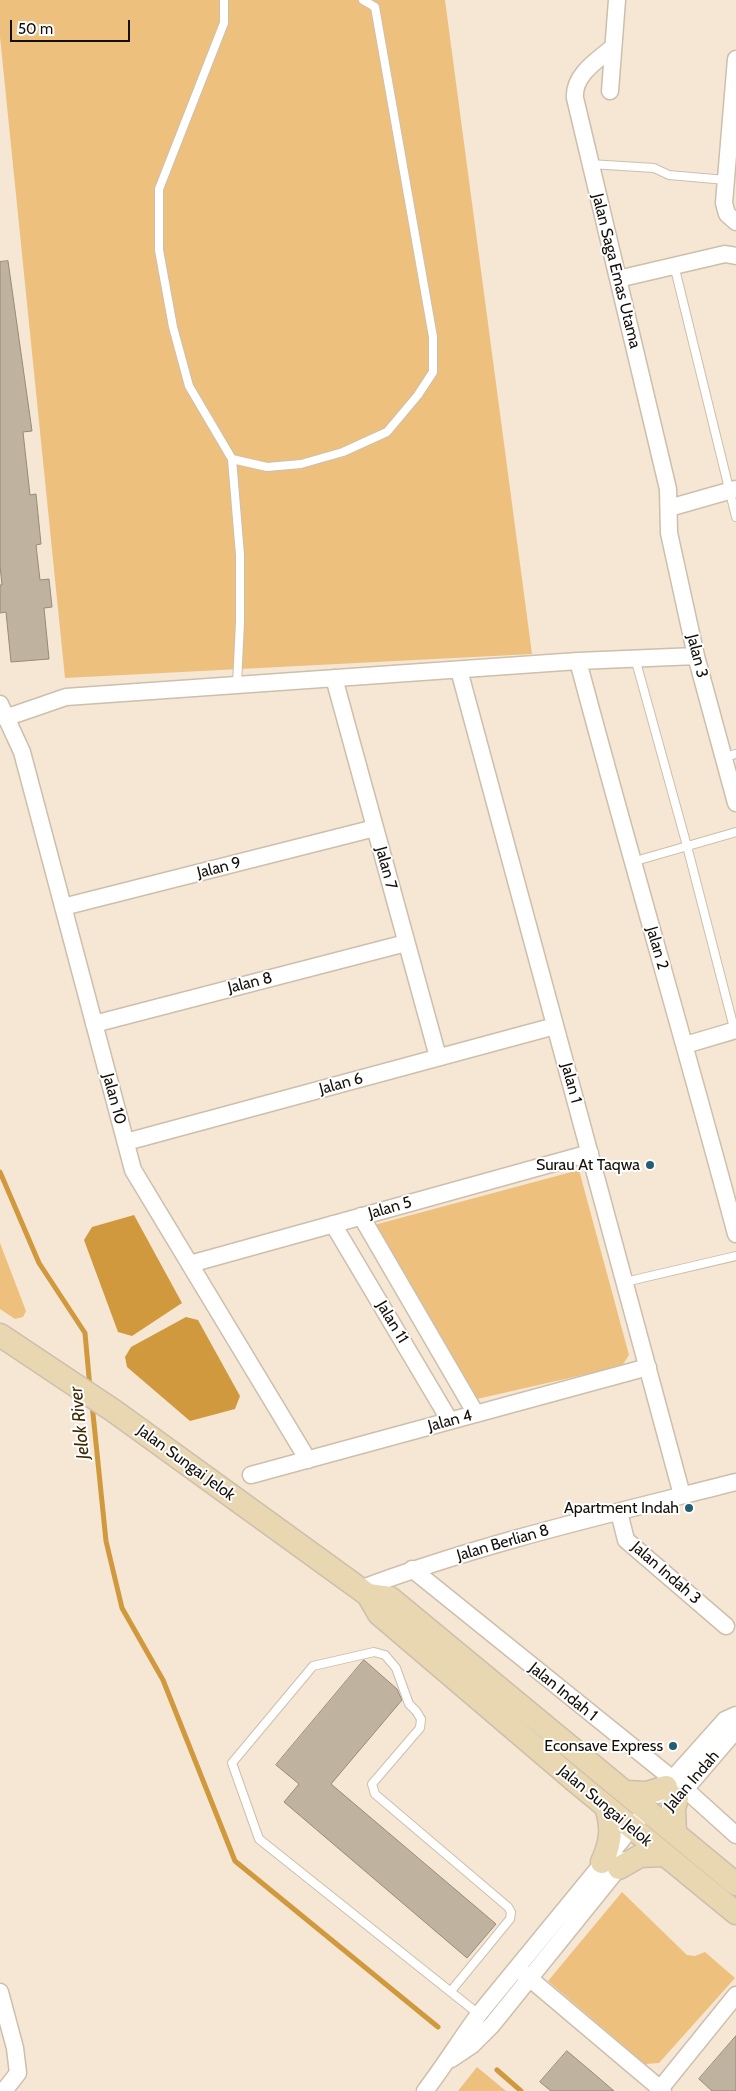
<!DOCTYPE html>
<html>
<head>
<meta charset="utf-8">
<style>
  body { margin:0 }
  #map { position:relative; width:736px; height:2091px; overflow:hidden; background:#f5e7d4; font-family:Cabin,sans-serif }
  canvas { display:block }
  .scale { position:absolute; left:10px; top:20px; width:120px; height:22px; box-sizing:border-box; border:2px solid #140f09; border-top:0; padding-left:6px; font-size:15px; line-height:18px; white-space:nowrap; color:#140f09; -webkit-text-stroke:4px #fff; paint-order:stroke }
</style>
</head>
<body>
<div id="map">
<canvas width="736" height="2091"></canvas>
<div class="scale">50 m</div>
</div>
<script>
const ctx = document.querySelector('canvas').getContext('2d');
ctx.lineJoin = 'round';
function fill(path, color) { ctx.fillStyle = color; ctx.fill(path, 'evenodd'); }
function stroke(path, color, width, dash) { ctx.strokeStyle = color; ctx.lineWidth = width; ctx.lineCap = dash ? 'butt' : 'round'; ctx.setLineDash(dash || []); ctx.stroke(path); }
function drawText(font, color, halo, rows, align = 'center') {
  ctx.font = font + ' Cabin,sans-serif'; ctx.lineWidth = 4; ctx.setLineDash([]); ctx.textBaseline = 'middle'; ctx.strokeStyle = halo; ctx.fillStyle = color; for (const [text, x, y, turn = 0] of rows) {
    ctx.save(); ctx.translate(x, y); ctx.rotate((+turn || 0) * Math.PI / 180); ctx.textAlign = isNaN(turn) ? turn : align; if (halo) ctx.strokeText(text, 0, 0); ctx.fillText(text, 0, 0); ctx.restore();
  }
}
fill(new Path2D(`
  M 0,0 L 445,0 L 532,654 L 65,678 L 0,37 Z
  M 579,1170 L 629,1355 L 622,1366 L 477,1399 L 374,1225 Z
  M 0,1243 L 26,1311 L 23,1317 L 15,1319 L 0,1309 Z
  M 622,1892 L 687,1955 L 695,1956 L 705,1952 L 735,1978 L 659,2063 L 645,2064 L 548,1981 Z
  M 477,2067 L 506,2091 L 458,2091 Z`), '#eec07d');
fill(new Path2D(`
  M 134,1215 L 182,1303 L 132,1336 L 118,1332 L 84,1240 L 92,1227 Z
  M 186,1317 L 198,1320 L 240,1396 L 235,1409 L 190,1421 L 127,1367 L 125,1357 L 131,1347 Z`), '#d1993d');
stroke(new Path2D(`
  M 0,1172 L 39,1263 L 85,1333 L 90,1388
  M 92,1404 L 106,1541 L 122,1608 L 163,1680 L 235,1861 L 438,2027
  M 497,2070 L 521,2091`), '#d1993d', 5);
const building = new Path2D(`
  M 8,261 L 32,431 L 23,432 L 30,495 L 36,494 L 41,544 L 36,545 L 40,580 L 49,579 L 52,607 L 44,608 L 49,659 L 11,662 L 6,612 L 0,613 L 0,585 L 2,585 L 0,566 L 0,262 Z
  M 364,1660 L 397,1689 L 402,1700 L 331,1784 L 496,1924 L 467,1958 L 284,1802 L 299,1784 L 276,1765 Z
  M 736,2036 L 736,2091 L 712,2091 L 699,2079 Z
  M 567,2051 L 592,2072 L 614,2091 L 551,2091 L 540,2082 Z`);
fill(building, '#bfb29f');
stroke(building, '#968a78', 1);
const lane = new Path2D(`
  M 224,0 L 224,23 L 159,189 L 159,250 L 173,327 L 189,386 L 232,459 L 240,555 L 240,622 L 237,684
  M 590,164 L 654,168 L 669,175 L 726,180
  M 674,265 L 736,517
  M 232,459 L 267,467 L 301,464 L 343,452 L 387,432 L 418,395 L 433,372 L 433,337 L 375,7 L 363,0
  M 635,658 L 687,846 L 735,1032
  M 724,757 L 736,754
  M 632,862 L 736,832
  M 625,1282 L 736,1256
  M 451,1991 L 510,1919 L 511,1912 L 508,1907 L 375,1794 L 372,1784 L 420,1728 L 421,1719 L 416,1711 L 409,1704 L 396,1668 L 385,1655 L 374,1652 L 313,1666 L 232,1763 L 259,1839 L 481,2016`);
const street = new Path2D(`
  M 612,48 C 596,61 573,76 575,98 L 668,489 L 669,533 L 696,656 L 736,803
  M 736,59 L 724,203 L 727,214 L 736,222
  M 610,91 L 617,0
  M 618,279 L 725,254 L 736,256
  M 669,508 L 736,489
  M 578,661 C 629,853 685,1043 736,1234
  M 459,670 L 682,1495
  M 334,678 L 438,1057
  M 0,704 L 22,752 L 133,1170 L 308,1460
  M 5,718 L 66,697 L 578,661 L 696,656
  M 63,907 L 375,828
  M 94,1024 L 406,943
  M 685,1045 L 736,1030
  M 126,1142 L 555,1026
  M 361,1216 L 476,1414
  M 333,1224 L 450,1421
  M 190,1264 L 590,1153
  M 251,1475 L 648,1367
  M 619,1512 L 626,1540 L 726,1626
  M 412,1569 L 685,1789 L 736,1835
  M 360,1589 C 482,1543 610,1514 736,1482
  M 658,1795 L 725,1720 L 736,1715
  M 670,1807 L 735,1731 L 736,1715
  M 522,1972 L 663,2091
  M 0,1992 L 15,2048 L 18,2073 L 4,2091
  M 451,2059 L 472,2045 L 492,2025 L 625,1860
  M 660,2089 L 736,1995
  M 425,2091 C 444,2066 460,2040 479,2014 L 638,1820`);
const secondary = new Path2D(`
  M 0,1335 L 114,1411 L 360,1589 L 368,1595 L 379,1614 L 575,1781 L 736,1913
  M 368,1595 L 390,1598 L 736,1884
  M 626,1792 L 647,1793 L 666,1787
  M 675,1833 L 674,1809 L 677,1798
  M 602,1862 C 611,1843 613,1826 606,1807
  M 619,1868 L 640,1856 L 663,1855`);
stroke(lane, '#cdbfac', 10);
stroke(street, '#cdbfac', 19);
stroke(secondary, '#cdbfac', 25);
stroke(lane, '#fff', 8);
stroke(street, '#fff', 16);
stroke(secondary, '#e9d7b2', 22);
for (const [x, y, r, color] of [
  [650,1165,5,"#215f75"],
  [689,1508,5,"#215f75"],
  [673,1746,5,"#215f75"]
]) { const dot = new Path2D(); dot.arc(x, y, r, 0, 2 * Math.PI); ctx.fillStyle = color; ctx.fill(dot); stroke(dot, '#fff', 2); }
drawText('16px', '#140f09', '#fff', [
  ["Jalan Saga Emas Utama",616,271,76],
  ["Jalan 3",697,656,76],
  ["Jalan 9",219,868,-14],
  ["Jalan 7",386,868,75],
  ["Jalan 2",657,948,74],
  ["Jalan 8",250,983,-14],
  ["Jalan 1",571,1083,75],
  ["Jalan 6",341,1084,-15],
  ["Jalan 10",114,1099,75],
  ["Jalan 5",390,1208,-16],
  ["Jalan 11",392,1322,59],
  ["Jalan 4",450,1421,-15],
  ["Jalan Sungai Jelok",186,1463,36],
  ["Jalan Berlian 8",503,1543,-16],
  ["Jalan Indah 3",666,1573,41],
  ["Jalan Indah 1",563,1692,39],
  ["Jalan Indah",692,1781,-49],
  ["Jalan Sungai Jelok",605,1806,40]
]);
drawText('16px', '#140f09', '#fff', [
  ["Surau At Taqwa",640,1165],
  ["Apartment Indah",679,1508],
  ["Econsave Express",663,1746]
], 'right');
drawText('italic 18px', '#3e2800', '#fff', [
  ["Jelok River",80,1423,-96]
]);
</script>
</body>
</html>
